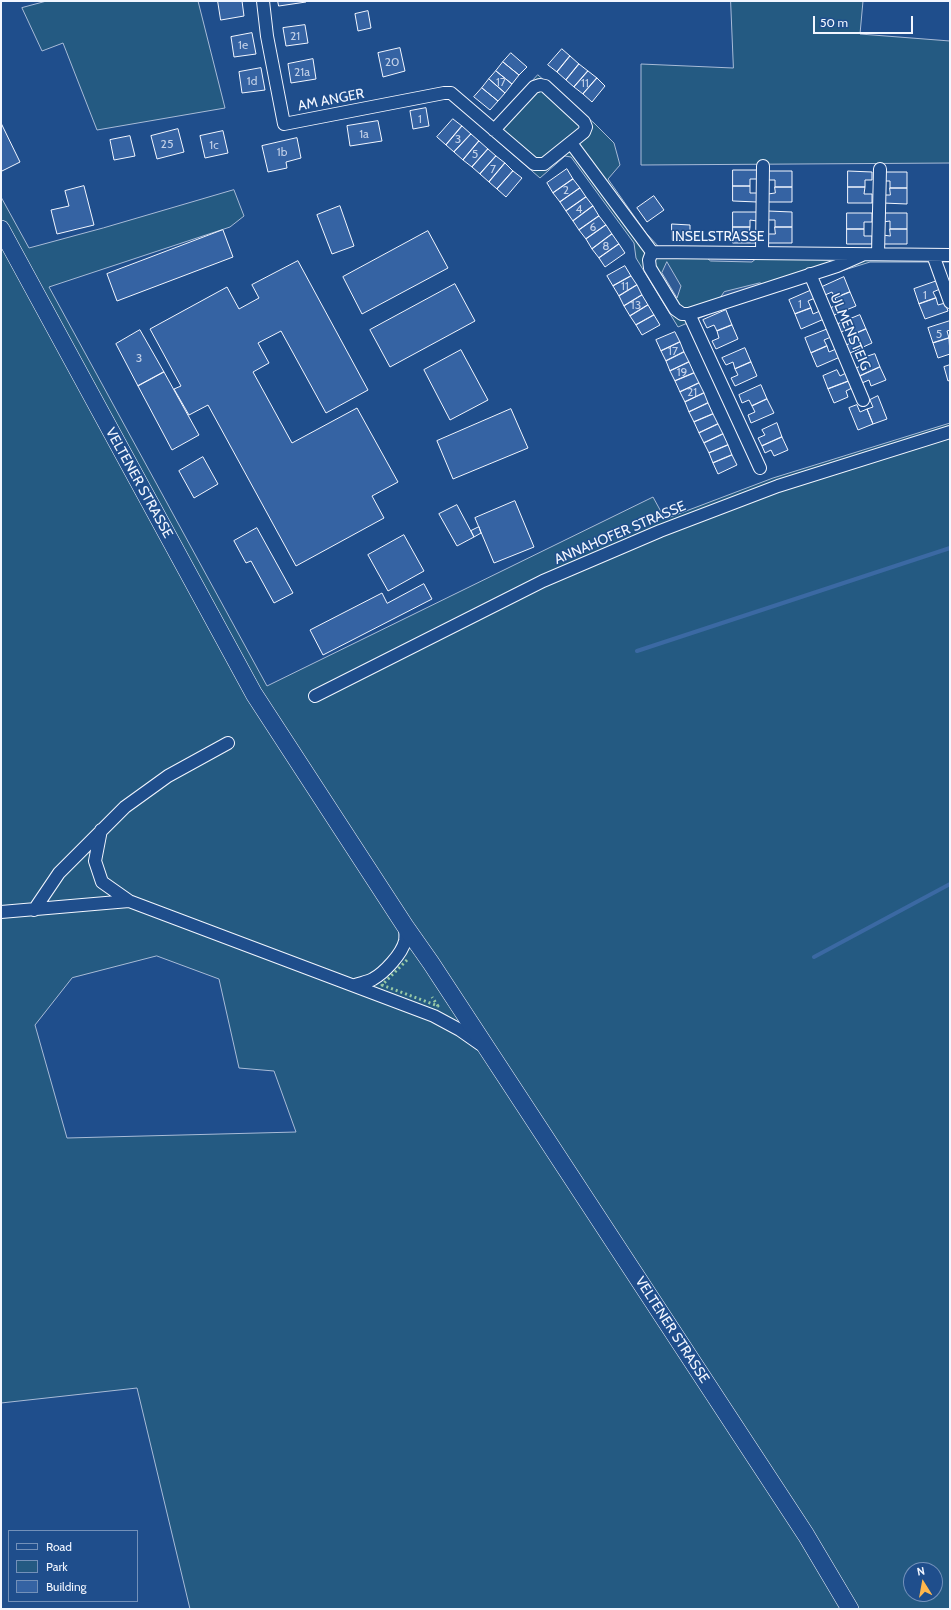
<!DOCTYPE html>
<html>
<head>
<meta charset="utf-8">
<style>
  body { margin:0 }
  #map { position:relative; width:951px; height:1610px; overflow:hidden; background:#1f4e8c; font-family:Cabin,sans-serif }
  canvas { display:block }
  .frame { position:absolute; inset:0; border:2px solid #f2f6ff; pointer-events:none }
  .legend { position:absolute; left:8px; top:1530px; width:130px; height:72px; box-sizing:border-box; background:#1f4e8c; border:1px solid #7391ba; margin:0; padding:5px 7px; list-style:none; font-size:12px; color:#f2f6ff }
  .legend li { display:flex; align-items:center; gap:8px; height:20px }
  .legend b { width:20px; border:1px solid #7391ba }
  .north { position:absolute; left:903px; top:1562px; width:40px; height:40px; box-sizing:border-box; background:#1f4e8c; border:1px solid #7391ba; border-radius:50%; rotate:349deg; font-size:11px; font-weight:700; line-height:16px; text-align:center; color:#f2f6ff }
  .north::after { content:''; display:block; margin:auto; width:14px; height:18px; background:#ffb74d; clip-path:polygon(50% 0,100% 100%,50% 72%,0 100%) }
  .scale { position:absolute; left:813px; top:16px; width:100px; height:18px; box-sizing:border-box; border:2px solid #f2f6ff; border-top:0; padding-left:5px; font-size:12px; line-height:14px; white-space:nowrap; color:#f2f6ff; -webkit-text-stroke:3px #1f4e8c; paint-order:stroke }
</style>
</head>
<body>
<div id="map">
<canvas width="951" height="1610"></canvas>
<div class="frame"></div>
<ul class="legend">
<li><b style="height:5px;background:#1f4e8c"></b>Road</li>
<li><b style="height:11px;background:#245a82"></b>Park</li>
<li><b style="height:11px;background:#3563a3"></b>Building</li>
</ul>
<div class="north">N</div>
<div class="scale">50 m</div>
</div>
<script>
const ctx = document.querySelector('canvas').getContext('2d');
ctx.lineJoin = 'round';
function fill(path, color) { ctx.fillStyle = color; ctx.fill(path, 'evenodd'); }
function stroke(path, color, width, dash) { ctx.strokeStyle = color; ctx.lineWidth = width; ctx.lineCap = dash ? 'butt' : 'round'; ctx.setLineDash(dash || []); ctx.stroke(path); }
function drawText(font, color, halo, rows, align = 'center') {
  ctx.font = font + ' Cabin,sans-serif'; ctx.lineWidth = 3; ctx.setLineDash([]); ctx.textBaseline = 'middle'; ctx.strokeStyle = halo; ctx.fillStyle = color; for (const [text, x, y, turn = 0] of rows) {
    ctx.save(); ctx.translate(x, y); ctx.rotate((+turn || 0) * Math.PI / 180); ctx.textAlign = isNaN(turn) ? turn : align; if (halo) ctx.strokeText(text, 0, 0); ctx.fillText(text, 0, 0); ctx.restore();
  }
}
const green = new Path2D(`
  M 47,1 L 198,1 L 225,108 L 97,130 L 63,43 L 42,51 L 22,8 Z
  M 731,1 L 863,1 L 860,34 L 950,41 L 950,163 L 641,165 L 641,64 L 733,68 Z
  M 538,75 L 594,123 L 614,143 L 620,165 L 608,179 L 646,233 L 659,247 L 950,249 L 950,262 L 870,262 L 726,307 L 678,327 L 636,258 L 634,243 L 571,157 L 565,156 L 540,178 L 486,131 Z
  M 234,190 L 244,216 L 230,227 L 49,287 L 267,686 L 653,497 L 665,519 L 773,478 L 950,423 L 950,1609 L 190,1609 L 137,1388 L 1,1403 L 1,197 L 29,248 L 103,228 ZM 157,956 L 219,979 L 239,1068 L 274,1071 L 296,1132 L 67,1138 L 35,1025 L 72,978 ZM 911,1570 L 935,1570 L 935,1594 L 911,1594 Z`);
fill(green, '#245a82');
stroke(green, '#a8bbd7', 1);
const parking = new Path2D(`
  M 705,256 L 758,257 L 752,262 L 711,261 Z
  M 667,262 L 681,286 L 677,298 L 662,273 Z
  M 760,283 L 765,285 L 720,298 L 724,292 Z`);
fill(parking, '#305b95');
stroke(parking, '#a8bbd7', 1);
stroke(new Path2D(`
  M 637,651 L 950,548
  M 814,957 L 950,884`), '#3b69a3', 4);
const building = new Path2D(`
  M 218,1 L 242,1 L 244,16 L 221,20 Z
  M 278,1 L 306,1 L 306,2 L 279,6 Z
  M 368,11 L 371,28 L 358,31 L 355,14 Z
  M 305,25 L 308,43 L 286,46 L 283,28 Z
  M 252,33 L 256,54 L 234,57 L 231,37 Z
  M 400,48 L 405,71 L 383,77 L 378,53 Z
  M 562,49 L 570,56 L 557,72 L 548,65 Z
  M 511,53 L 527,67 L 519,75 L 503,62 Z
  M 570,56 L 579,64 L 566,80 L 557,72 Z
  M 313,59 L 316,79 L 291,83 L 288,64 Z
  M 503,62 L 519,75 L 512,84 L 496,71 Z
  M 579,64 L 588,71 L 574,87 L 566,80 Z
  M 261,68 L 265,90 L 242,93 L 239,72 Z
  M 496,71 L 512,84 L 505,93 L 489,79 Z
  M 588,71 L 597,78 L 583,94 L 574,87 Z
  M 597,78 L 605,86 L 592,102 L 583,94 Z
  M 489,79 L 505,93 L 498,101 L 482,88 Z
  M 482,88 L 498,101 L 490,110 L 474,97 Z
  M 426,108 L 429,126 L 413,129 L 410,111 Z
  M 453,119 L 462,126 L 446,145 L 437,137 Z
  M 378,121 L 382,141 L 350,146 L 347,126 Z
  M 1,123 L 20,162 L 2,171 L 1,169 Z
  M 462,126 L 471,134 L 454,152 L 446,145 Z
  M 178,129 L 184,152 L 157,159 L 151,136 Z
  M 223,131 L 228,153 L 205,158 L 200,136 Z
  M 471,134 L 479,141 L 463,160 L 454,152 Z
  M 130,136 L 135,156 L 114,160 L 110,140 Z
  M 297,138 L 301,158 L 286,162 L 287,168 L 268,172 L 262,146 Z
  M 479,141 L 488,149 L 472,167 L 463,160 Z
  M 488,149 L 496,156 L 480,174 L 472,167 Z
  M 496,156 L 505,163 L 489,182 L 480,174 Z
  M 505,163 L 513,171 L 497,189 L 489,182 Z
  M 567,169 L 573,179 L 553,193 L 547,183 Z
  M 733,170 L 757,170 L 757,179 L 750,179 L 750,186 L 733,186 Z
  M 513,171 L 522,178 L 506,197 L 497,189 Z
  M 768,171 L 792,171 L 792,187 L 775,187 L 775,180 L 768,180 Z
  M 848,171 L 872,172 L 872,180 L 865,180 L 865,187 L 848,187 Z
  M 883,172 L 907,172 L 907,188 L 890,188 L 890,181 L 883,181 Z
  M 573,179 L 580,188 L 560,202 L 553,193 Z
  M 84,186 L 94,225 L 57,234 L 51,210 L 69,206 L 65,191 Z
  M 733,186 L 750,186 L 750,193 L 757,193 L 757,202 L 733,201 Z
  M 775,187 L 792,187 L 792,202 L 768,202 L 768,194 L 775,193 Z
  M 848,187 L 865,187 L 864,194 L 872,194 L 872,203 L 848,203 Z
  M 580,188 L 586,197 L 566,211 L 560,202 Z
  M 890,188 L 907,188 L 907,204 L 883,203 L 883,195 L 890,195 Z
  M 654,196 L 664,210 L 647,222 L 637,208 Z
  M 586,197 L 593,206 L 573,221 L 566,211 Z
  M 340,206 L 354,246 L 332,254 L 317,215 Z
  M 593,206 L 599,216 L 579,230 L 573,221 Z
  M 768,211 L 792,212 L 792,227 L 775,227 L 775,220 L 768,220 Z
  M 733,212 L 757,212 L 757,221 L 750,220 L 750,227 L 733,227 Z
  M 847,213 L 872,213 L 872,222 L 864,222 L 864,229 L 847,229 Z
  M 883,213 L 907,213 L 907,229 L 890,229 L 890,221 L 883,222 Z
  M 599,216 L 606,225 L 586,239 L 579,230 Z
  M 672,224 L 690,225 L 690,241 L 672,240 Z
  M 606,225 L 612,234 L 592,249 L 586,239 Z
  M 733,227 L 750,227 L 749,234 L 757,234 L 757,243 L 733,243 Z
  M 775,227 L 792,227 L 792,243 L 768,243 L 768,234 L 775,234 Z
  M 847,229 L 864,229 L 864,236 L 872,236 L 872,244 L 847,244 Z
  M 890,229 L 907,229 L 907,244 L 883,244 L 883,235 L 890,236 Z
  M 223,230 L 233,257 L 117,301 L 107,274 Z
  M 428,231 L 448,268 L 362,314 L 343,277 Z
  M 612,234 L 619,244 L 599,258 L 592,249 Z
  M 619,244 L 625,253 L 605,267 L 599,258 Z
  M 298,261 L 368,390 L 326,413 L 281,331 L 258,343 L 269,363 L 253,372 L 292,443 L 357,408 L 398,482 L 372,496 L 384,518 L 296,566 L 208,405 L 189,415 L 174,389 L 181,386 L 150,329 L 227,287 L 239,309 L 259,298 L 252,285 Z
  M 625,266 L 631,276 L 613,286 L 607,276 Z
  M 631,276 L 637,285 L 619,296 L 613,286 Z
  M 844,277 L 850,292 L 835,298 L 832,292 L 825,295 L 822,287 Z
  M 937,281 L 940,289 L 933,292 L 936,298 L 919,304 L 914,289 Z
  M 455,284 L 475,321 L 390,367 L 370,330 Z
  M 637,285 L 642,295 L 624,306 L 619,296 Z
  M 812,290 L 815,298 L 808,301 L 811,308 L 795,314 L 789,300 Z
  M 850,292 L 856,306 L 834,315 L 830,308 L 837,305 L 835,298 Z
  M 642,295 L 648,305 L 630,316 L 624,306 Z
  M 936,298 L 938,305 L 945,303 L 948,311 L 925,319 L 919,304 Z
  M 648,305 L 654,315 L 636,325 L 630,316 Z
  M 811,308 L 813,314 L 820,311 L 824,319 L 801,329 L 795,314 Z
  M 726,310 L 732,325 L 717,331 L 714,325 L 707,328 L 703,320 Z
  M 654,315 L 660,325 L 642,335 L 636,325 Z
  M 860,315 L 866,329 L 850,336 L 848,329 L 841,332 L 838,324 Z
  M 950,321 L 950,330 L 947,331 L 949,338 L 933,343 L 928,328 Z
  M 732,325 L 738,339 L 716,349 L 712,341 L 719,338 L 717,331 Z
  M 828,329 L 831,337 L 824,340 L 827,346 L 811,353 L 805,338 Z
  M 866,329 L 872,343 L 850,353 L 846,345 L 853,342 L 850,336 Z
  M 140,330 L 164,372 L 138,386 L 116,344 Z
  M 675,332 L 680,342 L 661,351 L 656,340 Z
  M 949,338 L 950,354 L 938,358 L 933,343 Z
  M 680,342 L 684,352 L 666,361 L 661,351 Z
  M 827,346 L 829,352 L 836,349 L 840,357 L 817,367 L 811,353 Z
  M 745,348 L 751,362 L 735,369 L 733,362 L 726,365 L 722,358 Z
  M 461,350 L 488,400 L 450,420 L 424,370 Z
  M 684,352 L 689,362 L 670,371 L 666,361 Z
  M 875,354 L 880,367 L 860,376 L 856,368 L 863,365 L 860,359 Z
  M 689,362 L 694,373 L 675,381 L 670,371 Z
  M 751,362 L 757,376 L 735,386 L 731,378 L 738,375 L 735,369 Z
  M 950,365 L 950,380 L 948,381 L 944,367 Z
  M 880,367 L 886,380 L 871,386 L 869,380 L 862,383 L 860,376 Z
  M 837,370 L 840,376 L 846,373 L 849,381 L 828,389 L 823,376 Z
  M 164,372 L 199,435 L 172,450 L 138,386 Z
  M 694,373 L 699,383 L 680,392 L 675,381 Z
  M 849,381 L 852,388 L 846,391 L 848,397 L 834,403 L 828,389 Z
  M 699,383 L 704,393 L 685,402 L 680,392 Z
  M 761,385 L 767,399 L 752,406 L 749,400 L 742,403 L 739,395 Z
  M 704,393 L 708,403 L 689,412 L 685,402 Z
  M 878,396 L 887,419 L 873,424 L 867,409 L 873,407 L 870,400 Z
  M 767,399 L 774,413 L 751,423 L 748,415 L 755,412 L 752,406 Z
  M 708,403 L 713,414 L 694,422 L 689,412 Z
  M 857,405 L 860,412 L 867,409 L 873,424 L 858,430 L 849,408 Z
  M 511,409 L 528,448 L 453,479 L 437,441 Z
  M 713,414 L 718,424 L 699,433 L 694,422 Z
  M 777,423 L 782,437 L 762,446 L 758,438 L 765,435 L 762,430 Z
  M 718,424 L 723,434 L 704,443 L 699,433 Z
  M 723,434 L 728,445 L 709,453 L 704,443 Z
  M 782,437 L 788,450 L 774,456 L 771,450 L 765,453 L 762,446 Z
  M 728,445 L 732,455 L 713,463 L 709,453 Z
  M 732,455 L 737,465 L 718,474 L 713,463 Z
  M 203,457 L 218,484 L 194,498 L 179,471 Z
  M 515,501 L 534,547 L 494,563 L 475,518 Z
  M 457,505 L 474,537 L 457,546 L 439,514 Z
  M 479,527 L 481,533 L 474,537 L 471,531 Z
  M 257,528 L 293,593 L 274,603 L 251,561 L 246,563 L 234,541 Z
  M 404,535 L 424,571 L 388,591 L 368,555 Z
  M 424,584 L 432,599 L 323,655 L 310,630 L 382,593 L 387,603 Z`);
fill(building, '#3563a3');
stroke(building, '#f2f6ff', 1);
const street = new Path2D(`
  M 263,1 L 267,36 L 284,124 L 444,93 L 451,93 L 534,164 L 544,164 L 584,132 L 586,127 L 584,122 L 545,86 L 540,85 L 534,87 L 494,130
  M 571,143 L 652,252
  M 652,252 L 950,255
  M 652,252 L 649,260 L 650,268 L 675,309 L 682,314 L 689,314 L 760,468
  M 762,252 L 763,166
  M 878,254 L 880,169
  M 933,255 L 950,302
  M 810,274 L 863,400
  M 689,314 L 837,266 L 862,255
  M 315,696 L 543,581 L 660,531 L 778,486 L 950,432
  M 101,830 L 95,861 L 102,882 L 129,901
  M 34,910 L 59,873 L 125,807 L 168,776 L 228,743
  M 1,912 L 129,901 L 434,1016 L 460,1030 L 480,1044
  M 355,985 C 360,983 368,982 373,979 C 384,973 402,954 405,941 C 406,936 405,931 405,926`);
const secondary = new Path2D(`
  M 1,229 L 254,694 L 405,926 L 431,963 L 806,1535 L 850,1609`);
stroke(street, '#f2f6ff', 14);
stroke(secondary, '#f2f6ff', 18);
stroke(street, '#1f4e8c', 12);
stroke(secondary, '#1f4e8c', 17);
stroke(new Path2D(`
  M 407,960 L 382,985 L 438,1006 L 432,997`), '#97c8a6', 3, [2, 3]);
drawText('12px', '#c3d1e8', null, [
  ["21",295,36],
  ["1e",243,45],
  ["20",392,62],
  ["21a",302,72],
  ["1d",252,81],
  ["17",501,82],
  ["11",585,83],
  ["1",420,119],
  ["1a",364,134],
  ["3",458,139],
  ["25",167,144],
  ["1c",214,145],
  ["1b",282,152],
  ["5",475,154],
  ["7",493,169],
  ["2",566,190],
  ["4",579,209],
  ["6",593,227],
  ["8",606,246],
  ["11",625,286],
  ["1",925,295],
  ["1",800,304],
  ["13",636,305],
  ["5",939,334],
  ["17",673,351],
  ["3",139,358],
  ["19",682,372],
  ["21",692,392]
]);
drawText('14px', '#f2f6ff', '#1f4e8c', [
  ["AM ANGER",331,100,-11],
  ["INSELSTRASSE",718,237],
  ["ULMENSTEIG",850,332,67],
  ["VELTENER STRASSE",139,483,61],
  ["ANNAHOFER STRASSE",620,533,-23],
  ["VELTENER STRASSE",672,1330,57]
]);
</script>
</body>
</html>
